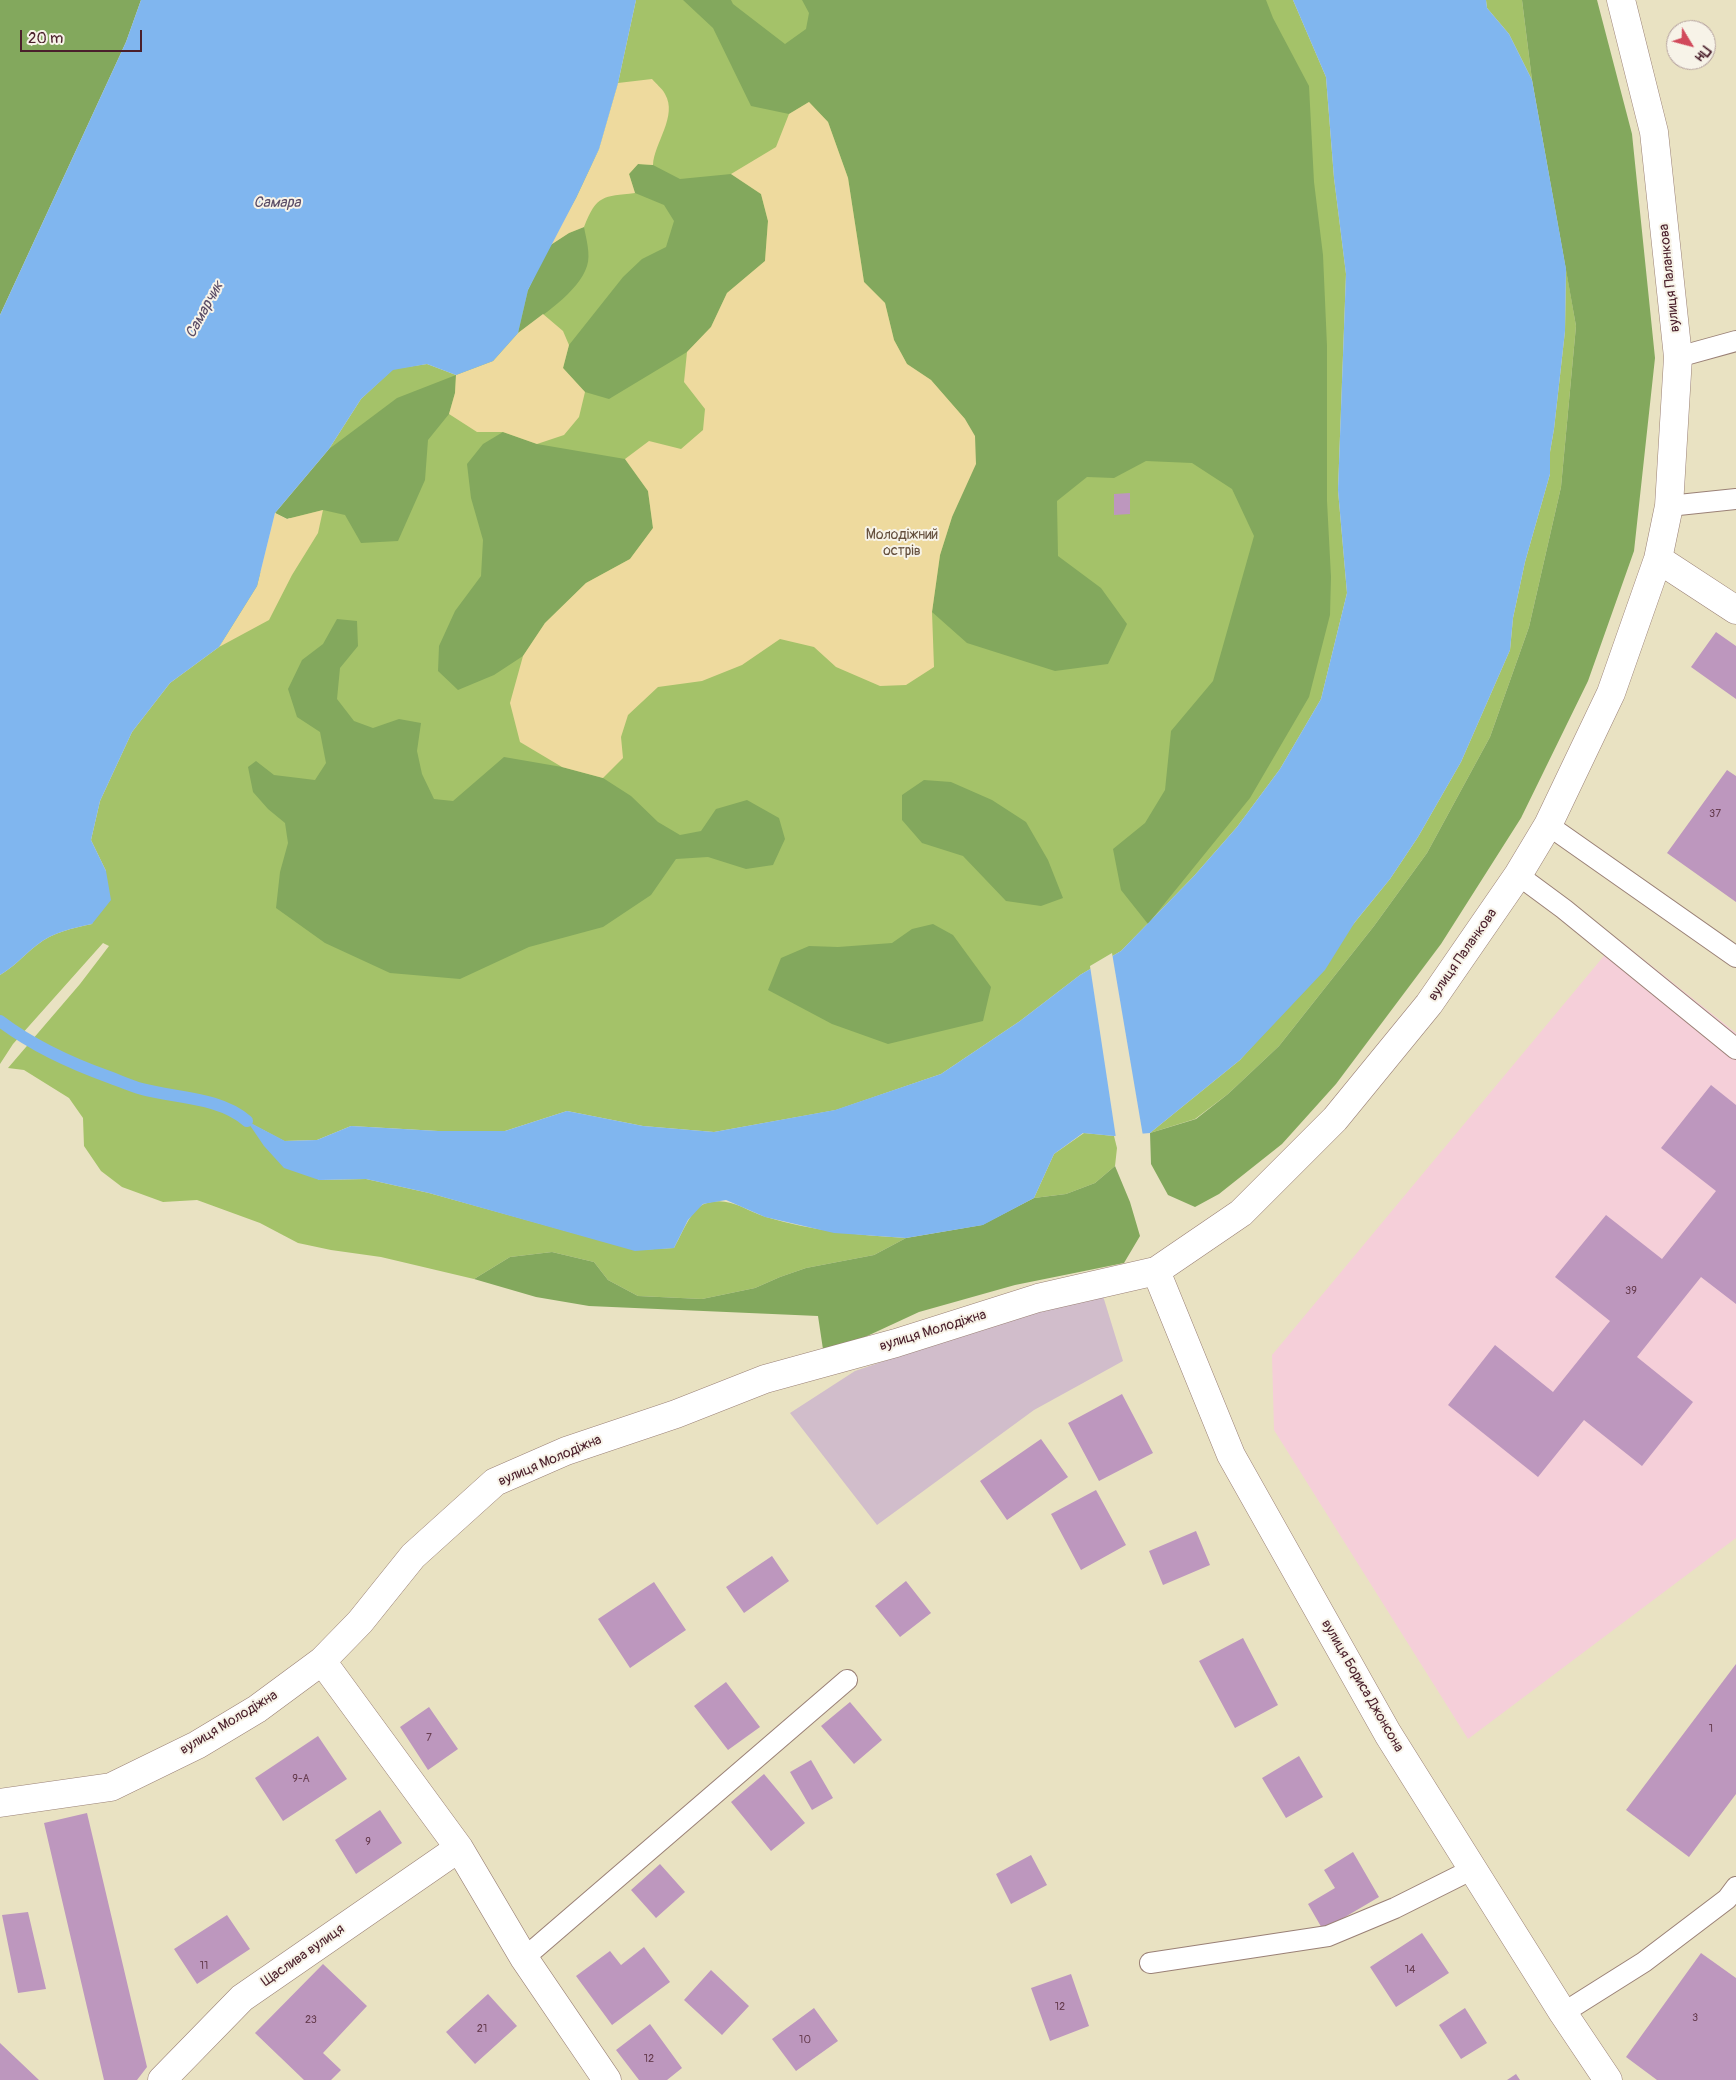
<!DOCTYPE html>
<html>
<head>
<meta charset="utf-8">
<style>
  body { margin:0 }
  #map { position:relative; width:1736px; height:2080px; overflow:hidden; background:#e9e2c2; font-family:Pangolin,sans-serif }
  canvas { display:block }
  .north { position:absolute; left:1666px; top:20px; width:50px; height:50px; box-sizing:border-box; background:#f7f3e8; border:1px solid #b29e9c; border-radius:50%; rotate:127deg; font-size:14px; font-weight:700; line-height:20px; text-align:center; color:#4a1f2b }
  .north::after { content:''; display:block; margin:auto; width:18px; height:22px; background:#d1495b; clip-path:polygon(50% 0,100% 100%,50% 72%,0 100%) }
  .scale { position:absolute; left:20px; top:30px; width:122px; height:22px; box-sizing:border-box; border:2px solid #4a1f2b; border-top:0; padding-left:6px; font-size:15px; line-height:18px; white-space:nowrap; color:#4a1f2b; -webkit-text-stroke:4px #f7f3e8; paint-order:stroke }
</style>
</head>
<body>
<div id="map">
<canvas width="1736" height="2080"></canvas>
<div class="north">Пн</div>
<div class="scale">20 m</div>
</div>
<script>
const ctx = document.querySelector('canvas').getContext('2d');
ctx.lineJoin = 'round';
function fill(path, color) { ctx.fillStyle = color; ctx.fill(path, 'evenodd'); }
function stroke(path, color, width, dash) { ctx.strokeStyle = color; ctx.lineWidth = width; ctx.lineCap = dash ? 'butt' : 'round'; ctx.setLineDash(dash || []); ctx.stroke(path); }
function drawText(font, color, halo, rows, align = 'center') {
  ctx.font = font + ' Pangolin,sans-serif'; ctx.lineWidth = 4; ctx.setLineDash([]); ctx.textBaseline = 'middle'; ctx.strokeStyle = halo; ctx.fillStyle = color; for (const [text, x, y, turn = 0] of rows) {
    ctx.save(); ctx.translate(x, y); ctx.rotate((+turn || 0) * Math.PI / 180); ctx.textAlign = isNaN(turn) ? turn : align; if (halo) ctx.strokeText(text, 0, 0); ctx.fillText(text, 0, 0); ctx.restore();
  }
}
fill(new Path2D(`
  M 1618,939 L 1736,1033 L 1736,1538 L 1468,1739 L 1274,1430 L 1272,1355 Z`), '#f5cfd9');
fill(new Path2D(`
  M 1103,1296 L 1123,1361 L 1034,1410 L 877,1525 L 790,1413 L 855,1371 L 990,1325 Z`), '#d1bdcb');
fill(new Path2D(`
  M 636,0 L 1293,0 L 1326,77 L 1334,178 L 1346,274 L 1338,490 L 1347,593 L 1321,699 L 1280,769 L 1237,827 L 1194,876 L 1121,951 L 1080,975 L 1020,1021 L 941,1074 L 836,1110 L 714,1132 L 643,1126 L 567,1111 L 505,1131 L 438,1131 L 351,1126 L 317,1140 L 284,1141 L 248,1122 L 319,1180 L 366,1179 L 429,1193 L 635,1250 L 674,1248 C 681,1236 691,1209 704,1204 C 728,1195 744,1210 766,1217 C 812,1231 858,1235 906,1238 L 874,1255 L 806,1268 L 780,1277 L 755,1288 L 702,1299 L 638,1296 L 608,1280 L 594,1262 L 552,1252 L 510,1257 L 474,1279 L 381,1257 L 331,1250 L 298,1243 L 260,1223 L 197,1200 L 163,1202 L 122,1187 L 101,1171 L 84,1146 L 83,1118 L 69,1098 L 24,1070 L 8,1068 L 80,984 L 109,946 L 103,943 L 13,1044 L 0,1064 L 0,975 C 14,967 24,955 37,945 C 53,932 73,928 92,924 L 106,871 L 91,840 L 100,801 L 132,732 L 170,683 L 219,647 L 329,449 L 361,399 L 393,369 L 427,364 L 456,375 L 528,290 L 599,149 L 618,83 Z
  M 1486,0 L 1522,0 L 1532,80 L 1509,34 L 1487,8 Z
  M 1566,269 L 1576,326 L 1561,487 L 1529,627 L 1490,737 L 1427,853 L 1374,926 L 1279,1046 L 1228,1094 L 1195,1119 L 1150,1133 L 1240,1060 L 1273,1023 L 1390,879 L 1418,837 L 1461,762 L 1510,650 L 1513,618 L 1525,562 L 1550,474 L 1550,452 L 1554,429 L 1565,331 Z
  M 1084,1133 L 1114,1136 L 1117,1148 L 1115,1166 L 1095,1183 L 1066,1194 L 1034,1198 L 1054,1154 Z`), '#a4c269');
fill(new Path2D(`
  M 0,0 L 141,0 L 126,42 L 0,315 Z
  M 683,0 L 731,0 L 733,4 L 785,44 L 806,29 L 809,13 L 802,0 L 1266,0 L 1273,18 L 1309,86 L 1314,182 L 1323,255 L 1327,346 L 1327,501 L 1331,577 L 1330,615 L 1309,697 L 1250,798 L 1148,924 L 1121,890 L 1113,849 L 1145,823 L 1165,790 L 1171,731 L 1213,681 L 1254,536 L 1232,489 L 1192,463 L 1146,461 L 1114,478 L 1087,477 L 1057,501 L 1058,556 L 1101,588 L 1127,624 L 1108,664 L 1055,671 L 967,643 L 932,612 L 940,555 L 952,517 L 965,419 L 931,380 L 907,364 L 894,340 L 885,303 L 864,282 L 848,178 L 828,122 L 809,102 L 789,114 L 751,106 L 713,28 Z
  M 1522,0 L 1597,0 L 1632,134 L 1655,358 L 1634,551 L 1588,681 L 1521,818 L 1441,944 L 1336,1084 L 1282,1144 L 1219,1194 L 1195,1207 L 1168,1195 L 1151,1164 L 1150,1133 L 1196,1119 L 1228,1094 L 1279,1046 L 1374,926 L 1427,853 L 1490,737 L 1529,627 L 1561,487 L 1576,326 L 1532,80 Z
  M 638,164 L 653,165 L 680,179 L 731,174 L 761,194 L 768,221 L 765,261 L 727,293 L 711,327 L 687,352 L 609,399 L 585,392 L 563,368 L 569,345 L 623,277 L 642,259 L 666,247 L 674,221 L 664,205 L 635,193 L 629,174 Z
  M 584,227 C 586,238 591,255 587,266 C 579,292 540,317 518,333 L 528,290 L 549,246 L 569,233 Z
  M 456,375 L 455,393 L 449,414 L 428,440 L 425,480 L 398,541 L 361,543 L 345,515 L 323,510 L 287,519 L 275,513 L 329,449 L 397,398 Z
  M 503,432 L 537,444 L 625,459 L 648,491 L 653,528 L 630,559 L 586,583 L 545,623 L 523,656 L 494,675 L 458,690 L 438,671 L 439,646 L 455,611 L 481,576 L 483,540 L 471,498 L 467,464 L 483,444 Z
  M 337,619 L 357,621 L 358,646 L 340,668 L 337,699 L 354,721 L 373,728 L 399,719 L 421,723 L 417,751 L 422,774 L 434,799 L 453,801 L 504,757 L 562,767 L 603,778 L 631,796 L 658,822 L 680,835 L 701,831 L 716,809 L 747,800 L 779,818 L 785,839 L 773,865 L 746,869 L 708,857 L 676,859 L 651,895 L 603,927 L 529,947 L 460,979 L 390,973 L 325,943 L 276,908 L 280,872 L 288,843 L 285,823 L 268,809 L 253,792 L 248,767 L 256,761 L 274,775 L 315,780 L 326,763 L 320,732 L 297,717 L 288,689 L 302,660 L 323,644 Z
  M 924,780 L 951,782 L 992,800 L 1026,822 L 1048,860 L 1063,898 L 1041,906 L 1006,901 L 963,856 L 922,843 L 902,820 L 902,795 Z
  M 933,924 L 953,935 L 991,987 L 983,1021 L 888,1044 L 832,1024 L 768,990 L 781,958 L 809,946 L 838,947 L 892,943 L 912,929 Z
  M 1115,1166 L 1130,1202 L 1140,1236 L 1124,1263 L 1015,1285 L 919,1312 L 824,1356 L 818,1316 L 589,1306 L 536,1297 L 474,1279 L 510,1257 L 552,1252 L 594,1262 L 608,1280 L 638,1296 L 702,1299 L 755,1288 L 780,1277 L 806,1268 L 874,1255 L 906,1238 L 982,1225 L 1034,1198 L 1066,1194 L 1095,1183 Z`), '#83a85d');
fill(new Path2D(`
  M 652,79 C 656,84 662,88 665,94 C 678,116 654,143 653,165 L 638,164 L 629,174 L 635,193 C 603,197 597,194 584,227 L 569,233 L 549,246 L 576,198 L 599,149 L 618,83 Z
  M 809,102 L 828,122 L 848,178 L 864,282 L 885,303 L 894,340 L 907,364 L 931,380 L 965,419 L 975,436 L 976,464 L 952,517 L 940,555 L 932,612 L 934,667 L 906,685 L 880,686 L 836,667 L 814,647 L 780,639 L 742,665 L 702,681 L 658,687 L 628,715 L 621,737 L 623,758 L 603,778 L 562,767 L 520,742 L 510,703 L 523,656 L 545,623 L 586,583 L 630,559 L 653,528 L 648,491 L 625,459 L 649,441 L 681,449 L 703,430 L 705,409 L 684,382 L 687,352 L 711,327 L 727,293 L 765,261 L 768,221 L 761,194 L 731,174 L 776,147 L 789,114 Z
  M 543,314 L 563,331 L 569,345 L 563,368 L 585,392 L 579,417 L 564,435 L 537,444 L 503,432 L 477,432 L 449,414 L 455,393 L 456,375 L 493,361 L 518,333 Z
  M 323,510 L 318,533 L 292,575 L 269,620 L 219,647 L 257,586 L 275,513 L 287,519 Z`), '#eeda9e');
fill(new Path2D(`
  M 141,0 L 636,0 L 618,83 L 599,149 L 576,198 L 528,290 L 518,333 L 493,361 L 456,375 L 427,364 L 393,370 L 361,399 L 329,449 L 275,513 L 257,586 L 219,647 L 170,683 L 132,732 L 100,801 L 91,840 L 106,871 L 111,900 L 92,924 C 73,928 53,932 37,945 C 24,955 14,967 0,975 L 0,315 L 126,42 Z
  M 1293,0 L 1486,0 L 1487,8 L 1509,34 L 1532,80 L 1566,269 L 1565,331 L 1554,429 L 1550,452 L 1550,474 L 1525,562 L 1513,618 L 1510,650 L 1461,762 L 1418,837 L 1390,879 L 1355,922 L 1325,970 L 1240,1060 L 1150,1133 L 1114,1136 L 1083,1133 L 1054,1154 L 1034,1198 L 983,1225 L 906,1238 L 834,1233 L 765,1217 L 726,1200 L 703,1204 L 688,1220 L 674,1248 L 635,1251 L 429,1193 L 366,1179 L 319,1180 L 284,1168 L 264,1146 L 247,1121 L 285,1141 L 317,1140 L 351,1126 L 438,1131 L 505,1131 L 567,1111 L 643,1126 L 714,1132 L 835,1110 L 941,1074 L 1020,1021 L 1080,975 L 1121,951 L 1194,876 L 1237,827 L 1280,769 L 1321,699 L 1347,593 L 1338,490 L 1346,274 L 1334,178 L 1326,77 Z`), '#80b6ef');
fill(new Path2D(`
  M 1112,953 L 1143,1136 L 1116,1138 L 1090,966 Z`), '#e9e2c2');
stroke(new Path2D(`
  M 0,1021 C 33,1046 70,1063 109,1077 C 120,1081 131,1086 142,1089 C 175,1098 220,1097 247,1121`), '#80b6ef', 12);
fill(new Path2D(`
  M 1130,493 L 1130,514 L 1114,515 L 1114,494 Z
  M 1716,632 L 1736,646 L 1736,699 L 1691,667 Z
  M 1727,770 L 1736,776 L 1736,902 L 1667,853 Z
  M 1711,1085 L 1736,1105 L 1736,1304 L 1701,1277 L 1637,1357 L 1693,1402 L 1642,1466 L 1584,1420 L 1538,1477 L 1448,1405 L 1495,1345 L 1553,1392 L 1610,1321 L 1555,1277 L 1606,1215 L 1662,1259 L 1716,1191 L 1661,1148 Z
  M 1122,1394 L 1153,1453 L 1099,1481 L 1068,1423 Z
  M 1041,1439 L 1068,1477 L 1007,1520 L 980,1481 Z
  M 1096,1490 L 1126,1545 L 1081,1570 L 1051,1514 Z
  M 1196,1531 L 1210,1565 L 1163,1585 L 1149,1551 Z
  M 772,1556 L 789,1581 L 744,1613 L 726,1587 Z
  M 906,1581 L 931,1613 L 900,1637 L 875,1606 Z
  M 654,1582 L 686,1630 L 630,1668 L 598,1619 Z
  M 1243,1638 L 1278,1705 L 1235,1728 L 1199,1661 Z
  M 1736,1664 L 1736,1794 L 1689,1857 L 1626,1810 Z
  M 726,1682 L 760,1727 L 728,1750 L 694,1706 Z
  M 850,1702 L 882,1740 L 854,1764 L 821,1726 Z
  M 429,1707 L 458,1749 L 428,1770 L 400,1727 Z
  M 318,1736 L 347,1779 L 283,1821 L 255,1778 Z
  M 1299,1756 L 1323,1797 L 1286,1818 L 1262,1778 Z
  M 811,1760 L 833,1798 L 812,1810 L 790,1772 Z
  M 764,1774 L 805,1823 L 771,1851 L 731,1802 Z
  M 380,1810 L 402,1843 L 356,1874 L 335,1840 Z
  M 87,1813 L 147,2067 L 137,2080 L 104,2080 L 44,1823 Z
  M 1353,1852 L 1379,1897 L 1323,1930 L 1308,1904 L 1335,1888 L 1324,1870 Z
  M 1031,1855 L 1047,1885 L 1011,1904 L 996,1874 Z
  M 660,1864 L 685,1892 L 656,1918 L 631,1890 Z
  M 28,1912 L 46,1989 L 18,1993 L 2,1915 Z
  M 227,1915 L 250,1949 L 197,1984 L 174,1949 Z
  M 1422,1933 L 1449,1973 L 1396,2007 L 1370,1967 Z
  M 644,1947 L 670,1982 L 612,2025 L 576,1976 L 610,1951 L 621,1965 Z
  M 1701,1953 L 1736,1978 L 1736,2080 L 1657,2080 L 1626,2057 Z
  M 323,1964 L 367,2006 L 323,2053 L 341,2070 L 331,2080 L 304,2080 L 255,2033 Z
  M 711,1970 L 749,2006 L 722,2035 L 684,2000 Z
  M 1071,1974 L 1089,2026 L 1050,2041 L 1031,1988 Z
  M 488,1994 L 517,2026 L 475,2064 L 446,2032 Z
  M 814,2008 L 838,2041 L 796,2071 L 772,2039 Z
  M 1465,2008 L 1487,2043 L 1461,2059 L 1439,2025 Z
  M 650,2024 L 682,2068 L 667,2080 L 639,2080 L 616,2050 Z
  M 0,2043 L 39,2080 L 0,2080 Z
  M 1516,2074 L 1520,2080 L 1507,2080 Z`), '#bd97be');
const service = new Path2D(`
  M 1678,357 L 1736,341
  M 1669,506 L 1736,499
  M 1548,825 L 1736,957
  M 1518,875 L 1564,909 L 1736,1049
  M 524,1958 L 847,1680
  M 1150,1963 L 1328,1936 L 1395,1908 L 1473,1869
  M 1563,2013 L 1644,1962 L 1727,1899 L 1736,1887`);
const minor = new Path2D(`
  M 1658,559 L 1736,610
  M 1156,1271 L 1231,1455 L 1388,1734 L 1563,2013 L 1608,2080
  M 322,1661 L 459,1848 L 524,1958 L 607,2080
  M 0,1803 L 111,1787 L 197,1745 L 257,1709 L 322,1661 L 360,1622 L 413,1556 L 495,1482 L 566,1451 L 676,1414 L 765,1379 L 896,1343 L 1038,1298 L 1156,1271 L 1241,1213 L 1335,1119 L 1429,1004 L 1518,875 L 1548,825 L 1611,693 L 1658,559 L 1669,506 L 1678,357 L 1654,132 L 1621,0
  M 162,2080 L 242,1998 L 459,1848`);
stroke(service, '#9a8076', 22);
stroke(minor, '#9a8076', 29);
stroke(service, '#fff', 20);
stroke(minor, '#fff', 28);
drawText('11px', '#673d50', null, [
  ["37",1715,814],
  ["39",1631,1291],
  ["1",1711,1729],
  ["7",429,1738],
  ["9-А",301,1779],
  ["9",368,1842],
  ["11",204,1966],
  ["14",1410,1970],
  ["12",1060,2007],
  ["3",1695,2018],
  ["23",311,2020],
  ["21",482,2029],
  ["10",805,2040],
  ["12",649,2059]
]);
drawText('14px', '#4a1f2b', '#f7f3e8', [
  ["вулиця Паланкова",1670,278,-96],
  ["вулиця Паланкова",1463,955,-55],
  ["вулиця Молодіжна",933,1331,-17],
  ["вулиця Молодіжна",550,1461,-23],
  ["вулиця Бориса Джонсона",1362,1686,60],
  ["вулиця Молодіжна",229,1723,-31],
  ["Щаслива вулиця",303,1956,-35]
]);
drawText('14px', '#65503e', '#f7f3e8', [
  ["Молодіжний",902,535],
  ["острів",902,551]
]);
drawText('italic 15px', '#5a4c66', '#f7f3e8', [
  ["Самара",277,203],
  ["Самарчик",205,310,-61]
]);
</script>
</body>
</html>
